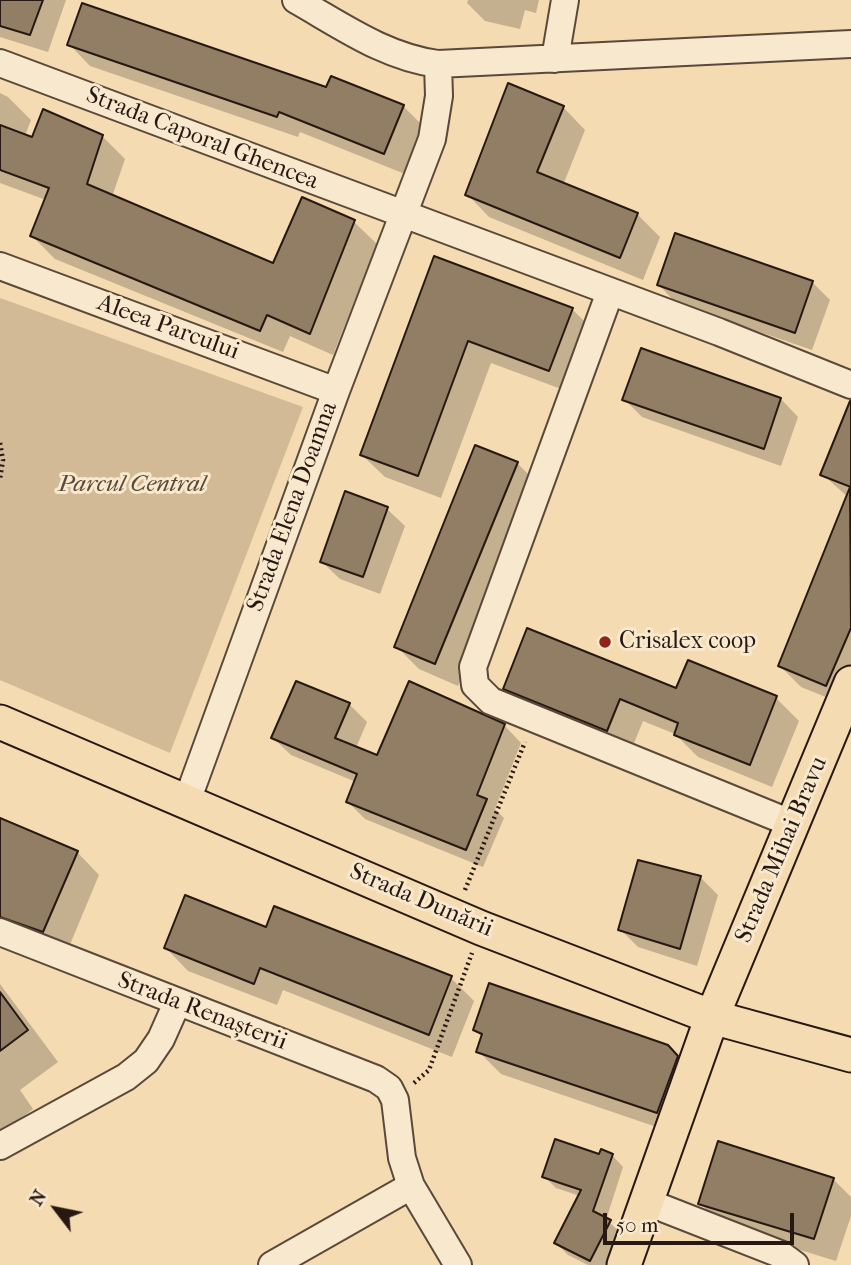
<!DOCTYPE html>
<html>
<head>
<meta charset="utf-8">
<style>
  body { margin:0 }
  #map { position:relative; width:851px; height:1265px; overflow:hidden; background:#f5dbb2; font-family:"IM FELL French Canon",serif }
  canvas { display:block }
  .north { position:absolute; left:21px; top:1174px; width:70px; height:70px; -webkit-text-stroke:5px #f8e8cd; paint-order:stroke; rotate:302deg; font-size:19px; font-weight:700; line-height:28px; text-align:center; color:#271812 }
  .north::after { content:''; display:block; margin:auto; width:24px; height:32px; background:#271812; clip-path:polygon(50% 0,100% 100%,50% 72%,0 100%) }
  .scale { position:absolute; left:603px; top:1213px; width:191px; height:32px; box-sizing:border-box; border:4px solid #271812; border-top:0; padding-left:9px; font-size:21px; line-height:24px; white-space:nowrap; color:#271812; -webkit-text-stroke:5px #f8e8cd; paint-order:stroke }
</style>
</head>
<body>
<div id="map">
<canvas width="851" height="1265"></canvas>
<div class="north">N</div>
<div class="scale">50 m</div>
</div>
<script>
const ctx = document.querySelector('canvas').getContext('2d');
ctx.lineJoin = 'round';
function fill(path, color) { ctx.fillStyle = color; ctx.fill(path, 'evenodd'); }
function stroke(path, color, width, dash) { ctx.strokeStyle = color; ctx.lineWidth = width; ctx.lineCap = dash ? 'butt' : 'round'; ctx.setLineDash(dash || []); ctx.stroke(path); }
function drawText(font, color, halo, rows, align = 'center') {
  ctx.font = font + ' "IM FELL French Canon",serif'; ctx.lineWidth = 6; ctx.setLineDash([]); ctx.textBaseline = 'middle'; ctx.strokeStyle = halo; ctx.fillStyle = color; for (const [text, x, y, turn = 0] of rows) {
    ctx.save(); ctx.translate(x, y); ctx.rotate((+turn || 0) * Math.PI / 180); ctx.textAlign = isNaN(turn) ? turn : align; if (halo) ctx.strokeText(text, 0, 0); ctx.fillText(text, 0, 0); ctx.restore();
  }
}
fill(new Path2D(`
  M 0,298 L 303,407 L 170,753 L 0,680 Z`), '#d2ba97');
fill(new Path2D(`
  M 0,0 L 66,0 L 48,52 L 0,37 Z
  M 468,0 L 539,0 L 536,13 L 525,10 L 520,29 L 485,21 L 467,3 Z
  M 69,44 L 327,89 L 403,106 L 424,127 L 405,174 L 300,132 L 298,137 L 90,66 Z
  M 0,93 L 8,97 L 31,120 L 25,136 L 33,139 L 102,136 L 125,159 L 112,197 L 274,265 L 354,222 L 377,244 L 333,355 L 290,336 L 283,352 L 55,259 L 32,236 L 46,200 L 0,183 Z
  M 563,107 L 585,130 L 563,185 L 637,214 L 660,237 L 643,280 L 489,217 L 467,194 Z
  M 435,258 L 572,309 L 595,332 L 572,393 L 491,363 L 441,498 L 385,477 L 362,455 Z
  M 812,282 L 830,300 L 812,350 L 676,303 L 659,285 Z
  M 624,399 L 781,399 L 798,417 L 781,466 L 642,417 Z
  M 851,429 L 851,698 L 848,706 L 801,687 L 780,666 L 848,497 L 822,474 Z
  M 517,463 L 540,486 L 458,686 L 419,669 L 396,646 Z
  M 387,509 L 405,526 L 380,594 L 340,579 L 322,562 Z
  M 505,688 L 677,690 L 776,698 L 799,721 L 772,787 L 698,757 L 675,734 L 643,721 L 630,753 L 527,711 Z
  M 349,704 L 367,722 L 356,748 L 378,757 L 504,725 L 521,743 L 495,809 L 504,818 L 483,867 L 365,819 L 348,802 L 356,782 L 291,755 L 273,738 Z
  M 0,820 L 77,852 L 99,875 L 66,954 L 0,933 Z
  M 700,877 L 718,895 L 697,966 L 638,947 L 620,929 Z
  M 275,909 L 451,978 L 474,1001 L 452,1057 L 283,990 L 277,1005 L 188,971 L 166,948 L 267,929 Z
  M 0,984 L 58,1062 L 20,1090 L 33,1109 L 0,1134 Z
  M 475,1030 L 667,1046 L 690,1070 L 680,1135 L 501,1074 L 478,1051 L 483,1038 Z
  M 612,1155 L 623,1167 L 606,1220 L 622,1233 L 606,1265 L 588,1265 L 568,1255 L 556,1243 L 580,1196 L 556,1188 L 544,1176 L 600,1156 Z
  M 833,1179 L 851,1197 L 851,1216 L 836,1261 L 722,1226 L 700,1203 Z`), '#0003');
const building = new Path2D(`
  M 0,0 L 43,0 L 30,35 L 0,26 Z
  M 82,3 L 326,87 L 331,76 L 404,105 L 384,154 L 279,112 L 277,117 L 67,45 Z
  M 508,83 L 564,106 L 537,172 L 638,213 L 620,258 L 465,195 Z
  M 43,109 L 103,135 L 87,184 L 273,263 L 302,197 L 355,220 L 310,334 L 267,315 L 260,331 L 30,236 L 49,188 L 0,170 L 0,125 L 32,137 Z
  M 675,233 L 813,281 L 795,333 L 657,285 Z
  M 434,256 L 573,308 L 549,371 L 468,341 L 418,476 L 360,455 Z
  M 641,348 L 781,398 L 764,449 L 622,400 Z
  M 850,401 L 851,401 L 851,487 L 820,475 Z
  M 475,445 L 518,462 L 435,664 L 394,647 Z
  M 850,487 L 851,628 L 826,686 L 778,666 Z
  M 345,491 L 388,507 L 363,577 L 320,562 Z
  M 527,628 L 676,688 L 688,660 L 777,696 L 750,765 L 674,735 L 678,723 L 620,699 L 607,731 L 503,689 Z
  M 296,681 L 350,703 L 335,738 L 377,755 L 409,681 L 505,724 L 477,795 L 487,799 L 466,850 L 346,802 L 357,774 L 271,738 Z
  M 0,818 L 78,851 L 43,932 L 0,917 Z
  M 638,860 L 701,876 L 680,949 L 618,930 Z
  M 185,895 L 266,927 L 274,906 L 452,976 L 429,1035 L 260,968 L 254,984 L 164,948 Z
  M 489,983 L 668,1045 L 678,1056 L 657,1113 L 476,1052 L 482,1034 L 473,1030 Z
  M 0,992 L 28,1030 L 0,1051 Z
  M 555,1139 L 599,1154 L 601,1149 L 613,1154 L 593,1211 L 611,1220 L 590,1261 L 554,1243 L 581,1190 L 542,1177 Z
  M 718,1141 L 834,1178 L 814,1239 L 698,1204 Z`);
fill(building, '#927d65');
stroke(building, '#271812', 2);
const minor = new Path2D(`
  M 296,0 C 342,26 385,57 438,64 L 851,44
  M 555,59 L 565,0
  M 0,63 L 719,332 L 851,385
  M 0,266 L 336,391
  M 610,292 L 473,667 L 475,685 L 491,701 L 793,824
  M 187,801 L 336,391 L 432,139 L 439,96 L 438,64
  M 0,932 L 376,1079 L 389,1088 L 395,1100 L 402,1158 L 411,1186 L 458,1265
  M 0,1146 L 126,1077 L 146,1061 L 161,1039 L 177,1003
  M 647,1202 L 780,1254 L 795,1265
  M 272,1265 L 411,1186`);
const major = new Path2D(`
  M 0,722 L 481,928 L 712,1017 L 851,1055
  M 624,1265 L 712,1017 L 851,683`);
stroke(minor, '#5a493a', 30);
stroke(major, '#271812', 37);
stroke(new Path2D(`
  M 0,443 L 3,460 L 0,479
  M 465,890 L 525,742
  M 414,1083 L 429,1070 L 472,953`), '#271812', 4.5, [2, 3.5]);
stroke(minor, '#f8e8cd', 26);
stroke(major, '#f5dbb2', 33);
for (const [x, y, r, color] of [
  [605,642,7,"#8f2418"]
]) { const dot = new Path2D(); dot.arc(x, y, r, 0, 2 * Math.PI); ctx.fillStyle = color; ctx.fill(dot); stroke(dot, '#f8e8cd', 2.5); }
drawText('24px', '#271812', '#f8e8cd', [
  ["Strada Caporal Ghencea",202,139,21],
  ["Aleea Parcului",168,328,20],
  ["Strada Elena Doamna",293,507,-70],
  ["Strada Mihai Bravu",782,850,-67],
  ["Strada Dunării",421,901,23],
  ["Strada Renașterii",202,1012,21]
]);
drawText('italic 24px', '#5a493a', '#f8e8cd', [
  ["Parcul Central",132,485]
]);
drawText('24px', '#271812', '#f8e8cd', [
  ["Crisalex coop",619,642]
], 'left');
</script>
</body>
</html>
